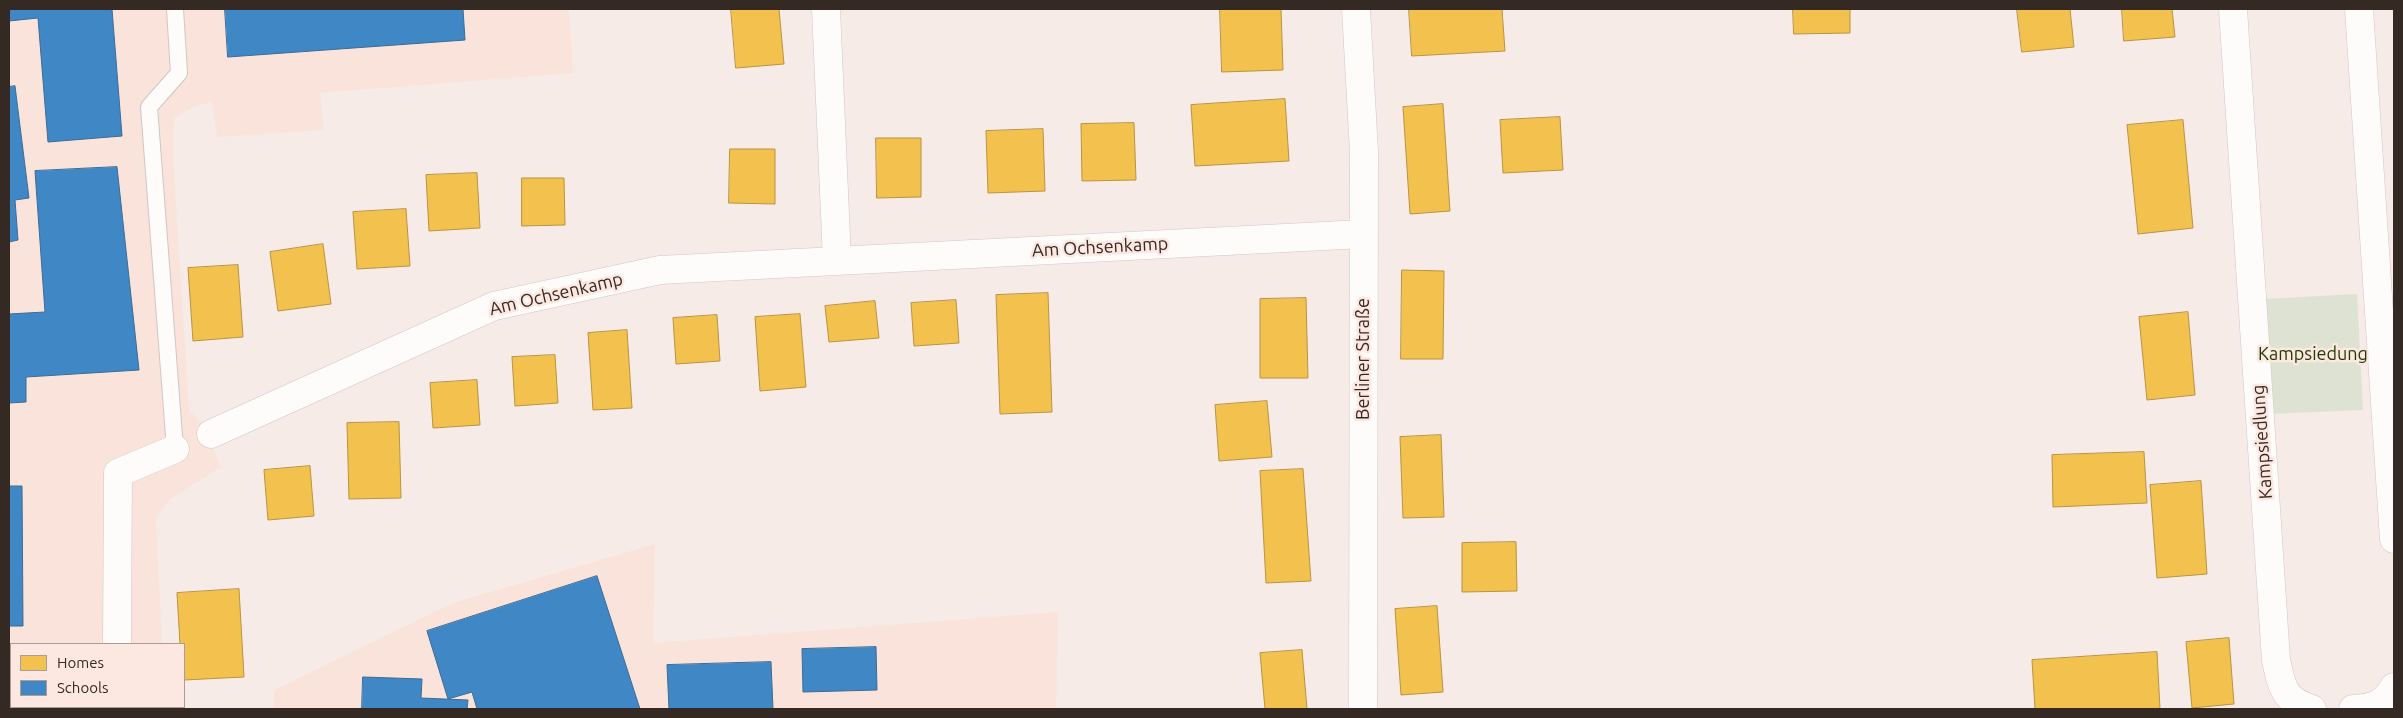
<!DOCTYPE html>
<html>
<head>
<meta charset="utf-8">
<style>
  body { margin:0 }
  #map { position:relative; width:2403px; height:718px; overflow:hidden; background:#f6ebe7; font-family:Ubuntu,sans-serif }
  canvas { display:block }
  .frame { position:absolute; inset:0; border:10px solid #352924; pointer-events:none }
  .legend { position:absolute; left:10px; top:643px; width:175px; height:65px; box-sizing:border-box; background:#fce8e1; border:1px solid #ac9c95; margin:0; padding:6px 9px; list-style:none; font-size:15px; color:#352924 }
  .legend li { display:flex; align-items:center; gap:10px; height:25px }
  .legend b { width:25px; border:1px solid #ac9c95 }
</style>
</head>
<body>
<div id="map">
<canvas width="2403" height="718"></canvas>
<div class="frame"></div>
<ul class="legend">
<li><b style="height:14px;background:#f2c14e"></b>Homes</li>
<li><b style="height:14px;background:#3f88c5"></b>Schools</li>
</ul>
</div>
<script>
const ctx = document.querySelector('canvas').getContext('2d');
ctx.lineJoin = 'round';
function fill(path, color) { ctx.fillStyle = color; ctx.fill(path, 'evenodd'); }
function stroke(path, color, width, dash) { ctx.strokeStyle = color; ctx.lineWidth = width; ctx.lineCap = dash ? 'butt' : 'round'; ctx.setLineDash(dash || []); ctx.stroke(path); }
function drawText(font, color, halo, rows, align = 'center') {
  ctx.font = font + ' Ubuntu,sans-serif'; ctx.lineWidth = 5; ctx.setLineDash([]); ctx.textBaseline = 'middle'; ctx.strokeStyle = halo; ctx.fillStyle = color; for (const [text, x, y, turn = 0] of rows) {
    ctx.save(); ctx.translate(x, y); ctx.rotate((+turn || 0) * Math.PI / 180); ctx.textAlign = isNaN(turn) ? turn : align; if (halo) ctx.strokeText(text, 0, 0); ctx.fillText(text, 0, 0); ctx.restore();
  }
}
fill(new Path2D(`
  M 9,9 L 569,9 L 573,73 L 320,93 L 324,130 L 217,137 L 212,102 L 192,107 L 174,119 L 173,156 L 189,410 L 202,423 L 221,467 L 170,499 L 156,518 L 162,644 L 11,644 L 11,707 L 165,707 L 165,709 L 9,709 Z
  M 655,544 L 653,643 L 1058,612 L 1056,709 L 274,709 L 274,690 L 453,603 Z`), '#fae3db');
fill(new Path2D(`
  M 2357,294 L 2363,410 L 2269,414 L 2263,299 Z`), '#dee2d2');
const homes = new Path2D(`
  M 731,9 L 779,9 L 784,64 L 736,68 Z
  M 1220,9 L 1281,9 L 1283,70 L 1222,72 Z
  M 1409,9 L 1502,9 L 1505,51 L 1412,56 Z
  M 1793,9 L 1850,9 L 1850,33 L 1794,34 Z
  M 2017,9 L 2070,9 L 2074,47 L 2022,52 Z
  M 2122,9 L 2172,9 L 2175,37 L 2124,41 Z
  M 1285,99 L 1289,161 L 1195,166 L 1191,105 Z
  M 1443,104 L 1450,211 L 1410,214 L 1403,107 Z
  M 1560,117 L 1563,170 L 1503,173 L 1500,120 Z
  M 2183,120 L 2193,228 L 2138,234 L 2127,125 Z
  M 1134,123 L 1136,180 L 1082,181 L 1081,124 Z
  M 1043,129 L 1045,191 L 988,193 L 986,131 Z
  M 876,138 L 921,138 L 921,197 L 877,198 Z
  M 730,149 L 775,149 L 775,204 L 729,203 Z
  M 477,173 L 480,228 L 429,231 L 426,175 Z
  M 522,178 L 564,178 L 565,225 L 522,226 Z
  M 406,209 L 410,266 L 357,269 L 353,212 Z
  M 323,244 L 331,304 L 278,311 L 270,252 Z
  M 238,265 L 243,337 L 193,341 L 188,268 Z
  M 1402,270 L 1444,271 L 1443,359 L 1401,359 Z
  M 1048,293 L 1052,412 L 1000,414 L 996,295 Z
  M 1306,298 L 1308,378 L 1260,378 L 1260,299 Z
  M 956,300 L 959,343 L 914,346 L 911,303 Z
  M 875,301 L 879,338 L 829,342 L 825,306 Z
  M 2188,312 L 2195,395 L 2147,400 L 2139,317 Z
  M 800,314 L 806,387 L 760,391 L 755,317 Z
  M 717,315 L 720,361 L 676,364 L 673,318 Z
  M 627,330 L 632,408 L 593,410 L 588,333 Z
  M 555,355 L 558,403 L 515,406 L 512,357 Z
  M 477,380 L 480,425 L 433,428 L 430,383 Z
  M 1267,401 L 1272,457 L 1219,461 L 1215,405 Z
  M 399,422 L 401,498 L 349,499 L 347,423 Z
  M 1441,435 L 1444,517 L 1403,518 L 1400,437 Z
  M 2144,452 L 2147,503 L 2053,507 L 2052,455 Z
  M 310,466 L 314,516 L 268,520 L 264,470 Z
  M 1303,469 L 1311,581 L 1266,583 L 1260,471 Z
  M 2201,481 L 2207,574 L 2157,578 L 2150,485 Z
  M 1516,542 L 1517,591 L 1462,592 L 1462,543 Z
  M 239,589 L 244,677 L 184,680 L 184,644 L 180,644 L 177,593 Z
  M 1437,606 L 1443,692 L 1401,695 L 1395,609 Z
  M 2229,638 L 2234,704 L 2192,708 L 2186,642 Z
  M 1302,650 L 1307,709 L 1265,709 L 1260,653 Z
  M 2157,652 L 2160,709 L 2035,709 L 2032,660 Z`);
fill(homes, '#f2c14e');
stroke(homes, '#b99341', 1);
const schools = new Path2D(`
  M 9,9 L 112,9 L 122,136 L 48,142 L 38,18 L 9,21 Z
  M 225,9 L 463,9 L 465,40 L 228,57 Z
  M 15,86 L 29,198 L 15,200 L 18,240 L 9,242 L 9,87 Z
  M 117,167 L 139,370 L 26,377 L 26,402 L 9,403 L 9,314 L 45,312 L 35,171 Z
  M 9,486 L 22,486 L 23,626 L 9,626 Z
  M 597,576 L 640,709 L 477,709 L 472,692 L 448,699 L 427,631 Z
  M 876,647 L 877,690 L 803,692 L 802,649 Z
  M 771,662 L 773,709 L 669,709 L 667,665 Z
  M 363,677 L 422,679 L 421,698 L 468,700 L 467,709 L 362,709 Z`);
fill(schools, '#3f88c5');
stroke(schools, '#3c6c95', 1);
const service = new Path2D(`
  M 175,9 L 179,73 L 149,107 L 175,449`);
const minor = new Path2D(`
  M 826,9 L 837,260
  M 1356,9 L 1364,152 L 1363,709
  M 2233,9 L 2276,660 C 2282,687 2283,700 2312,709
  M 2359,9 L 2394,539
  M 211,434 L 494,306 L 660,270 L 1363,234
  M 117,644 L 118,473 L 175,449
  M 9,683 L 11,683
  M 2353,709 C 2372,708 2384,705 2394,687`);
stroke(service, '#d1c6c2', 18);
stroke(minor, '#d1c6c2', 29);
stroke(service, '#fefcfb', 16);
stroke(minor, '#fefcfb', 28);
drawText('18px', '#352924', '#fce8e1', [
  ["Am Ochsenkamp",1100,247,-3],
  ["Am Ochsenkamp",556,294,-13],
  ["Berliner Straße",1363,359,-90],
  ["Kampsiedlung",2262,442,-94]
]);
drawText('18px', '#1e3b00', '#fce8e1', [
  ["Kampsiedung",2313,354]
]);
</script>
</body>
</html>
